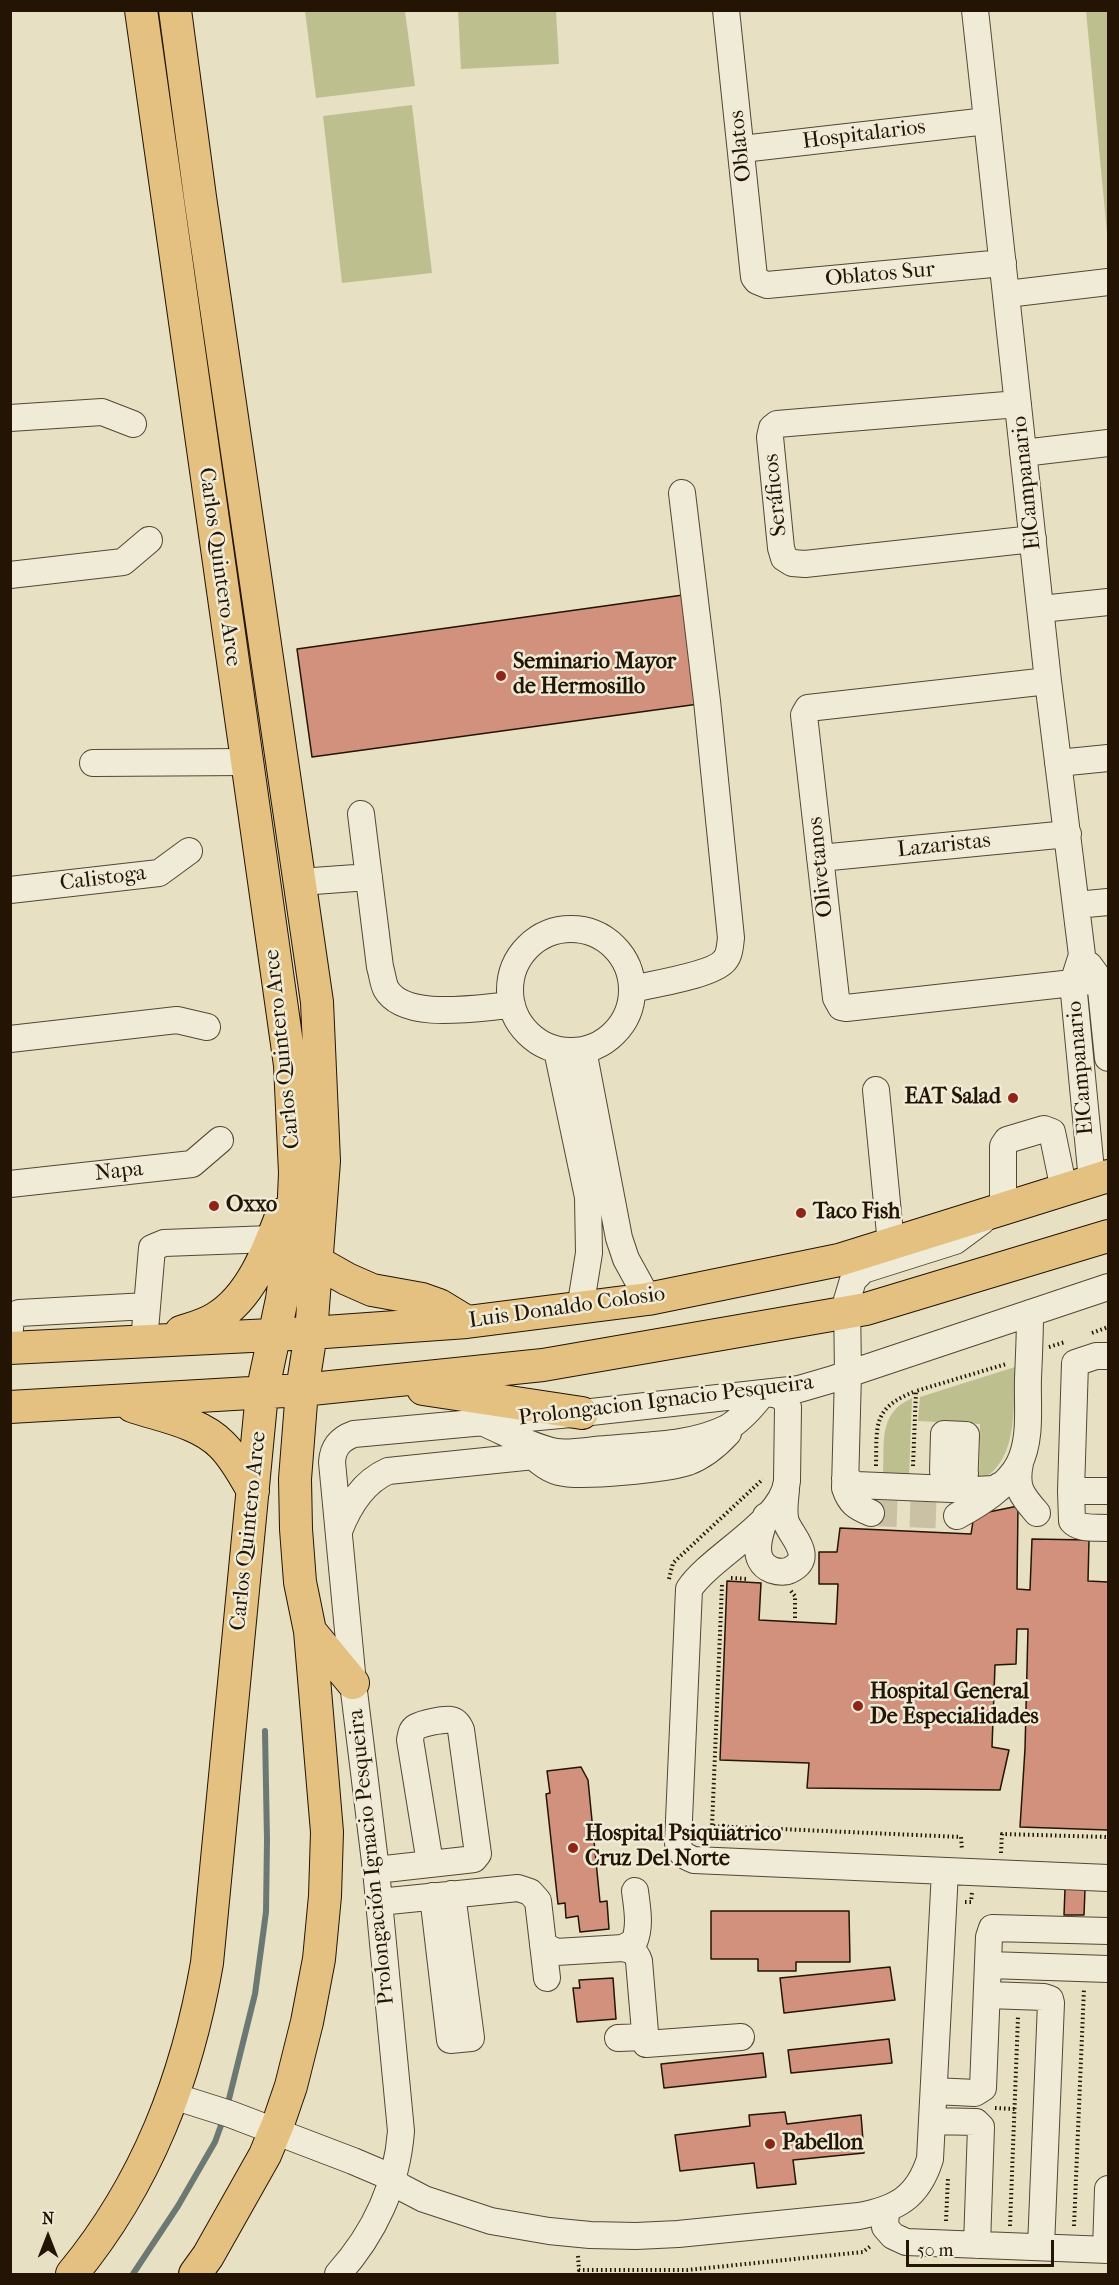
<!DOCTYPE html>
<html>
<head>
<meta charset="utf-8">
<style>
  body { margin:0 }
  #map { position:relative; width:1119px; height:2285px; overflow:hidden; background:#e7e0c2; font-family:"IM FELL French Canon",serif }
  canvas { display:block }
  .frame { position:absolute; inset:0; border:12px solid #231403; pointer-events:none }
  .north { position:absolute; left:18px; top:2207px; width:60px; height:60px; -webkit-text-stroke:4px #efebd7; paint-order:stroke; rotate:0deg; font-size:16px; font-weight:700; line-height:24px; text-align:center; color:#231403 }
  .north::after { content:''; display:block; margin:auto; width:21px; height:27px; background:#231403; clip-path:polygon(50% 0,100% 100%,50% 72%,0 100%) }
  .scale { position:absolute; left:906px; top:2240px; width:148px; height:27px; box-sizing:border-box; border:3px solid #231403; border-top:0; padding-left:8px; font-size:18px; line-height:21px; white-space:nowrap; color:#231403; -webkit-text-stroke:4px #efebd7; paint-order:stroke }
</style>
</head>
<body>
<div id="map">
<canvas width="1119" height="2285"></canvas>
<div class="frame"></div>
<div class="north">N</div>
<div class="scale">50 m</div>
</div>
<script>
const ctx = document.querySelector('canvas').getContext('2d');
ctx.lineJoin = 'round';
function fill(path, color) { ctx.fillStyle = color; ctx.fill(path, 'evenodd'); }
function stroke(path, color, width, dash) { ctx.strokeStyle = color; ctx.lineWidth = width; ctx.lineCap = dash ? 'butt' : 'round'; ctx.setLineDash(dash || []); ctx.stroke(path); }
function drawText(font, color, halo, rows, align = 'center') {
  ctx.font = font + ' "IM FELL French Canon",serif'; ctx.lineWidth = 5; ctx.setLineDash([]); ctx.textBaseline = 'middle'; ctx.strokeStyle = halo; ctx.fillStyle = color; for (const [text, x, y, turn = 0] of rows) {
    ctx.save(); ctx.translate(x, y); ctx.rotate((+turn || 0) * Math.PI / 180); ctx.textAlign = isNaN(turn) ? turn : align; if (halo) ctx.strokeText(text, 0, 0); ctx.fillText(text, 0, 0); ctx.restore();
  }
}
fill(new Path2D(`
  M 305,11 L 405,11 L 415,86 L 316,98 Z
  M 458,11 L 556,11 L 559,64 L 461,69 Z
  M 1086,11 L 1108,11 L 1108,244 Z
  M 412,105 L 432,273 L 342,283 L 323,116 Z
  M 1015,1367 C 1013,1404 1020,1462 979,1481 L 980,1424 L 918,1421 L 920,1397 Z
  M 912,1398 L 909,1477 L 883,1476 C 885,1443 877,1414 912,1398 Z`), '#bdc08e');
stroke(new Path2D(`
  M 227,2107 L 255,1994 L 266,1912 L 267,1840 L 265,1731
  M 133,2274 L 178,2206 L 215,2142 L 224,2117`), '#6b7873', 6);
const building = new Path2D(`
  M 690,594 L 706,703 L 312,757 L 297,649 Z
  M 1018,1506 L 1017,1589 L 1030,1590 L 1032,1539 L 1089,1540 L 1088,1581 L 1108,1582 L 1108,1830 L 1020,1827 L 1025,1749 L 1028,1629 L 1017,1629 L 1016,1664 L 995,1665 L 992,1747 L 1009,1750 L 1000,1790 L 807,1788 L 809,1763 L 720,1760 L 727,1581 L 761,1583 L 759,1620 L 836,1624 L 838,1584 L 819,1584 L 819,1552 L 837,1552 L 840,1528 L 971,1534 L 974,1515 Z
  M 581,1767 L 588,1780 L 600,1902 L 607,1901 L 609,1929 L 580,1932 L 578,1916 L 566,1918 L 565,1903 L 558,1904 L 546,1794 L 550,1793 L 547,1771 Z
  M 1065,1889 L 1085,1889 L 1084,1915 L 1064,1915 Z
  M 711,1911 L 849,1911 L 850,1962 L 796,1962 L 796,1971 L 758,1971 L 758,1959 L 711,1959 Z
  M 890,1967 L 895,2000 L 784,2013 L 780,1978 Z
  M 613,1978 L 616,2019 L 577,2022 L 573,1988 L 580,1988 L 579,1980 Z
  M 889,2039 L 892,2063 L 791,2073 L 788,2050 Z
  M 763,2053 L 766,2077 L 664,2088 L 661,2064 Z
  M 785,2112 L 787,2124 L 861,2115 L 864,2153 L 793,2160 L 796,2184 L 757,2188 L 754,2163 L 680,2171 L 675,2135 L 750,2126 L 749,2115 Z`);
fill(building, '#d2917d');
stroke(building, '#231403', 1.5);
stroke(new Path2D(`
  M 871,1513 L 957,1516`), '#cac1a5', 26, [26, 13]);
const minor = new Path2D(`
  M 726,10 L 754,277 L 757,281 L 767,285 L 1003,263
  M 975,10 L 1048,681 L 1082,955 L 1073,983 L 1092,1181
  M 742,149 L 987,121
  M 1007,294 L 1108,282
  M 1018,404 L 777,424 L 772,428 L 770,437 L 781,548 L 784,558 L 792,563 L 805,564 L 1033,539
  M 10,418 L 102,412 L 133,424
  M 1023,453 L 1108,443
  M 10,575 L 123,562 L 149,540
  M 1041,609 L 1108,602
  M 1048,681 L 808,708 L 804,715 L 836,998 L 841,1007 L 846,1008 L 1100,980
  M 93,763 L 247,762
  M 1058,763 L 1108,758
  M 361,814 L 380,967 C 382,973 383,983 386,989 C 405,1022 480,1007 512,1005
  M 820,858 L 1068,834
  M 300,882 L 369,877
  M 10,890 L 159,873 L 189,851
  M 1076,905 L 1108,902
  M510 990a61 61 0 1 1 122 0a61 61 0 1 1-122 0Z
  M 1089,965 L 1100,980 L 1108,1058
  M 632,989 C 653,984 714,975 725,960 C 730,954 730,945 731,938 L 707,701 L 682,493
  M 10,1039 L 177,1020 L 207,1027
  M 557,1050 L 588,1197 L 589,1253 L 580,1309
  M 583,1050 L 619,1238 L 626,1259 L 648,1299
  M 876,1090 L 891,1244
  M 10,1184 L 192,1164 L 220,1140
  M 1003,1209 L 1003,1146 L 1007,1140 L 1044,1129 L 1052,1132 L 1064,1190
  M 10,1329 L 11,1317 L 19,1313 L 147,1306
  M 144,1342 L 152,1248 L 164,1243 L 271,1239
  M 1108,1356 L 1096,1356 L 1075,1363 L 1071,1491 L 1072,1521 C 1080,1530 1096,1527 1108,1528
  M 484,1423 C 507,1433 531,1447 556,1452 C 571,1454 590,1450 606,1449 C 645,1445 691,1446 727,1428 C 741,1420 753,1406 763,1393 C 775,1394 784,1394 788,1407 L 787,1481 C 783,1521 711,1556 689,1589 L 678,1843 C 680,1854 684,1856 694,1860 L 1108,1878
  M 526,1449 C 535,1458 546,1469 559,1472 C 580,1478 667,1469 688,1462 C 704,1456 717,1445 728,1433
  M 1020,1463 C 1015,1487 1021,1495 1037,1513
  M 845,1478 L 856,1485 L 975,1490 L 994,1489 L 1001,1485
  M 964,1490 L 966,1435 L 944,1434 L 943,1471 L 965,1473
  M 1071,1491 L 1108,1491
  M 871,1513 C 856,1507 850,1503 845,1488 L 848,1374 L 847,1300 L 853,1280 L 863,1270 L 955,1241 L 982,1221
  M 766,1516 C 760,1532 749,1561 772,1570 C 778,1572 784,1573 790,1570 C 816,1557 791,1536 786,1522 C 783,1513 785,1500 786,1490
  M 957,1516 C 979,1504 1007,1487 1019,1464 C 1032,1438 1027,1405 1028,1378 C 1029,1356 1030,1335 1030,1313
  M 339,1531 C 349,1505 363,1482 388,1471 L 544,1455
  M 376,1870 L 466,1860 L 474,1859 L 478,1854 L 461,1730 C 459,1725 457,1721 451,1720 C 443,1719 423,1723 416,1727 C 411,1730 411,1735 410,1740 L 430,1863
  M 433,1896 L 450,2040 L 471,2038 L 452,1894
  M 379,1902 L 518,1888 L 530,1892 L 538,1901 L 547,1978
  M 543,1945 L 556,1952 L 623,1948 C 632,1950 636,1952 639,1961 L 646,2044 L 741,2037
  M 623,1948 L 634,1942 C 641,1927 637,1907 635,1891
  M 989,1965 L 1108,1969
  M 988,1995 L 1044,1997 L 1050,1999 L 1051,2003 L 1041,2247
  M 618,2038 L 645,2037
  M 934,2091 L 975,2093 L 983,2088 L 989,1937 L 992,1928 L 1108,1931
  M 173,2096 L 230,2114 L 353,2161 L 386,2175 L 401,2187 L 424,2199 L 491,2221 L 549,2231 L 590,2235 L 636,2236 L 678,2234 L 859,2216 C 897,2209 918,2197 930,2159 L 945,1871
  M 932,2121 L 976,2122 L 981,2127 L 977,2245
  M 886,2211 L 885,2227 L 893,2236 L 906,2242 L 1108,2250
  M 1106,2250 L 1108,2189
  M 338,2274 C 374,2234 397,2185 401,2131 L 376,1870 L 353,1683 L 332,1462 C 333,1447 340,1439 354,1434 L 582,1413 L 799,1389 L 830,1380 L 1108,1287`);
const major = new Path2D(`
  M 175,10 L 200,197 L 317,1002 L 324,1161 L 311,1333 L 302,1390 L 295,1479 L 296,1529 L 300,1582 L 310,1631 L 327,1832 L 325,1896 L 319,1959 L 307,2022 L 291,2086 L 278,2124 L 265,2155 L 208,2256 L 195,2274
  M 317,1262 L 347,1279 L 372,1290 L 422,1299 L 439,1305 L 467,1322
  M 181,1332 C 193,1328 205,1325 216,1318 C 251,1297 268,1251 282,1214
  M 10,1348 L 311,1333 L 467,1322 L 648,1299 L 839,1260 L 1108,1176
  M 423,1389 L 582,1413
  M 132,1406 C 161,1416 200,1422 222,1445 C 235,1458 244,1475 253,1491
  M 10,1407 L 302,1390 L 543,1365 L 866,1309 L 1108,1236
  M 310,1631 L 353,1683
  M 72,2274 C 147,2183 187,2078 207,1963 L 262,1393 L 282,1299 L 293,1219 L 295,1173 L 290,1065 L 141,10`);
stroke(minor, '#544733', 28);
stroke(major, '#231403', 34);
stroke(new Path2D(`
  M 1092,1333 L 1108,1327
  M 1049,1347 L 1065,1342
  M 876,1466 C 877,1424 872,1408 916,1391
  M 913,1466 L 916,1391 L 1006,1364
  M 731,1578 L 748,1579
  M 669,1579 L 673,1563 L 763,1479
  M 722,1585 L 712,1826 L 961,1837 L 962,1850
  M 791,1591 L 795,1596 L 795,1621
  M 1001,1853 L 1002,1834 L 1108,1837
  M 965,1902 L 971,1902 L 972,1892
  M 995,2108 L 1015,2109
  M 946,2221 L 948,2178
  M 1010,2226 L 1018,2017
  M 1074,2226 L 1084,1988
  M 578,2256 L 579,2270 L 687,2270 L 863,2252 L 872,2245`), '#231403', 4, [1.5, 3]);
stroke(minor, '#efebd7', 26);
stroke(major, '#e4c081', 32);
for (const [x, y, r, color] of [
  [501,676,6,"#8f2418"],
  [1013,1098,6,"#8f2418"],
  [214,1206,6,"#8f2418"],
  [801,1213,6,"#8f2418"],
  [858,1706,6,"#8f2418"],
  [573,1848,6,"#8f2418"],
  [770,2144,6,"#8f2418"]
]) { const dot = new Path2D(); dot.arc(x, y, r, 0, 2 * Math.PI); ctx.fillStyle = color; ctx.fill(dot); stroke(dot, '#efebd7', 2); }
drawText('22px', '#231403', '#efebd7', [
  ["Hospitalarios",864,135,-7],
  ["Oblatos",741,146,-96],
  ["Oblatos Sur",880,275,-5],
  ["ElCampanario",1027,483,-96],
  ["Seráficos",776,495,-96],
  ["Carlos Quintero Arce",219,567,82],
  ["Lazaristas",944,846,-6],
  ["Olivetanos",821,867,-96],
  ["Calistoga",103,879,-7],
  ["Carlos Quintero Arce",283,1049,-96],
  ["ElCampanario",1081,1068,-95],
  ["Napa",119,1172,-6],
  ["Luis Donaldo Colosio",567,1308,-8],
  ["Prolongacion Ignacio Pesqueira",666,1401,-7],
  ["Carlos Quintero Arce",249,1531,-84],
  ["Prolongación Ignacio Pesqueira",372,1857,-96]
]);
drawText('bold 22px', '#231403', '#efebd7', [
  ["Seminario Mayor",513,663],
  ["de Hermosillo",513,688],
  ["EAT Salad",1001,1098,"right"],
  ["Oxxo",226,1206],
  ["Taco Fish",813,1213],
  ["Hospital General",870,1693],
  ["De Especialidades",870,1718],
  ["Hospital Psiquiatrico",585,1835],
  ["Cruz Del Norte",585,1860],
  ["Pabellon",782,2144]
], 'left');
</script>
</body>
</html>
